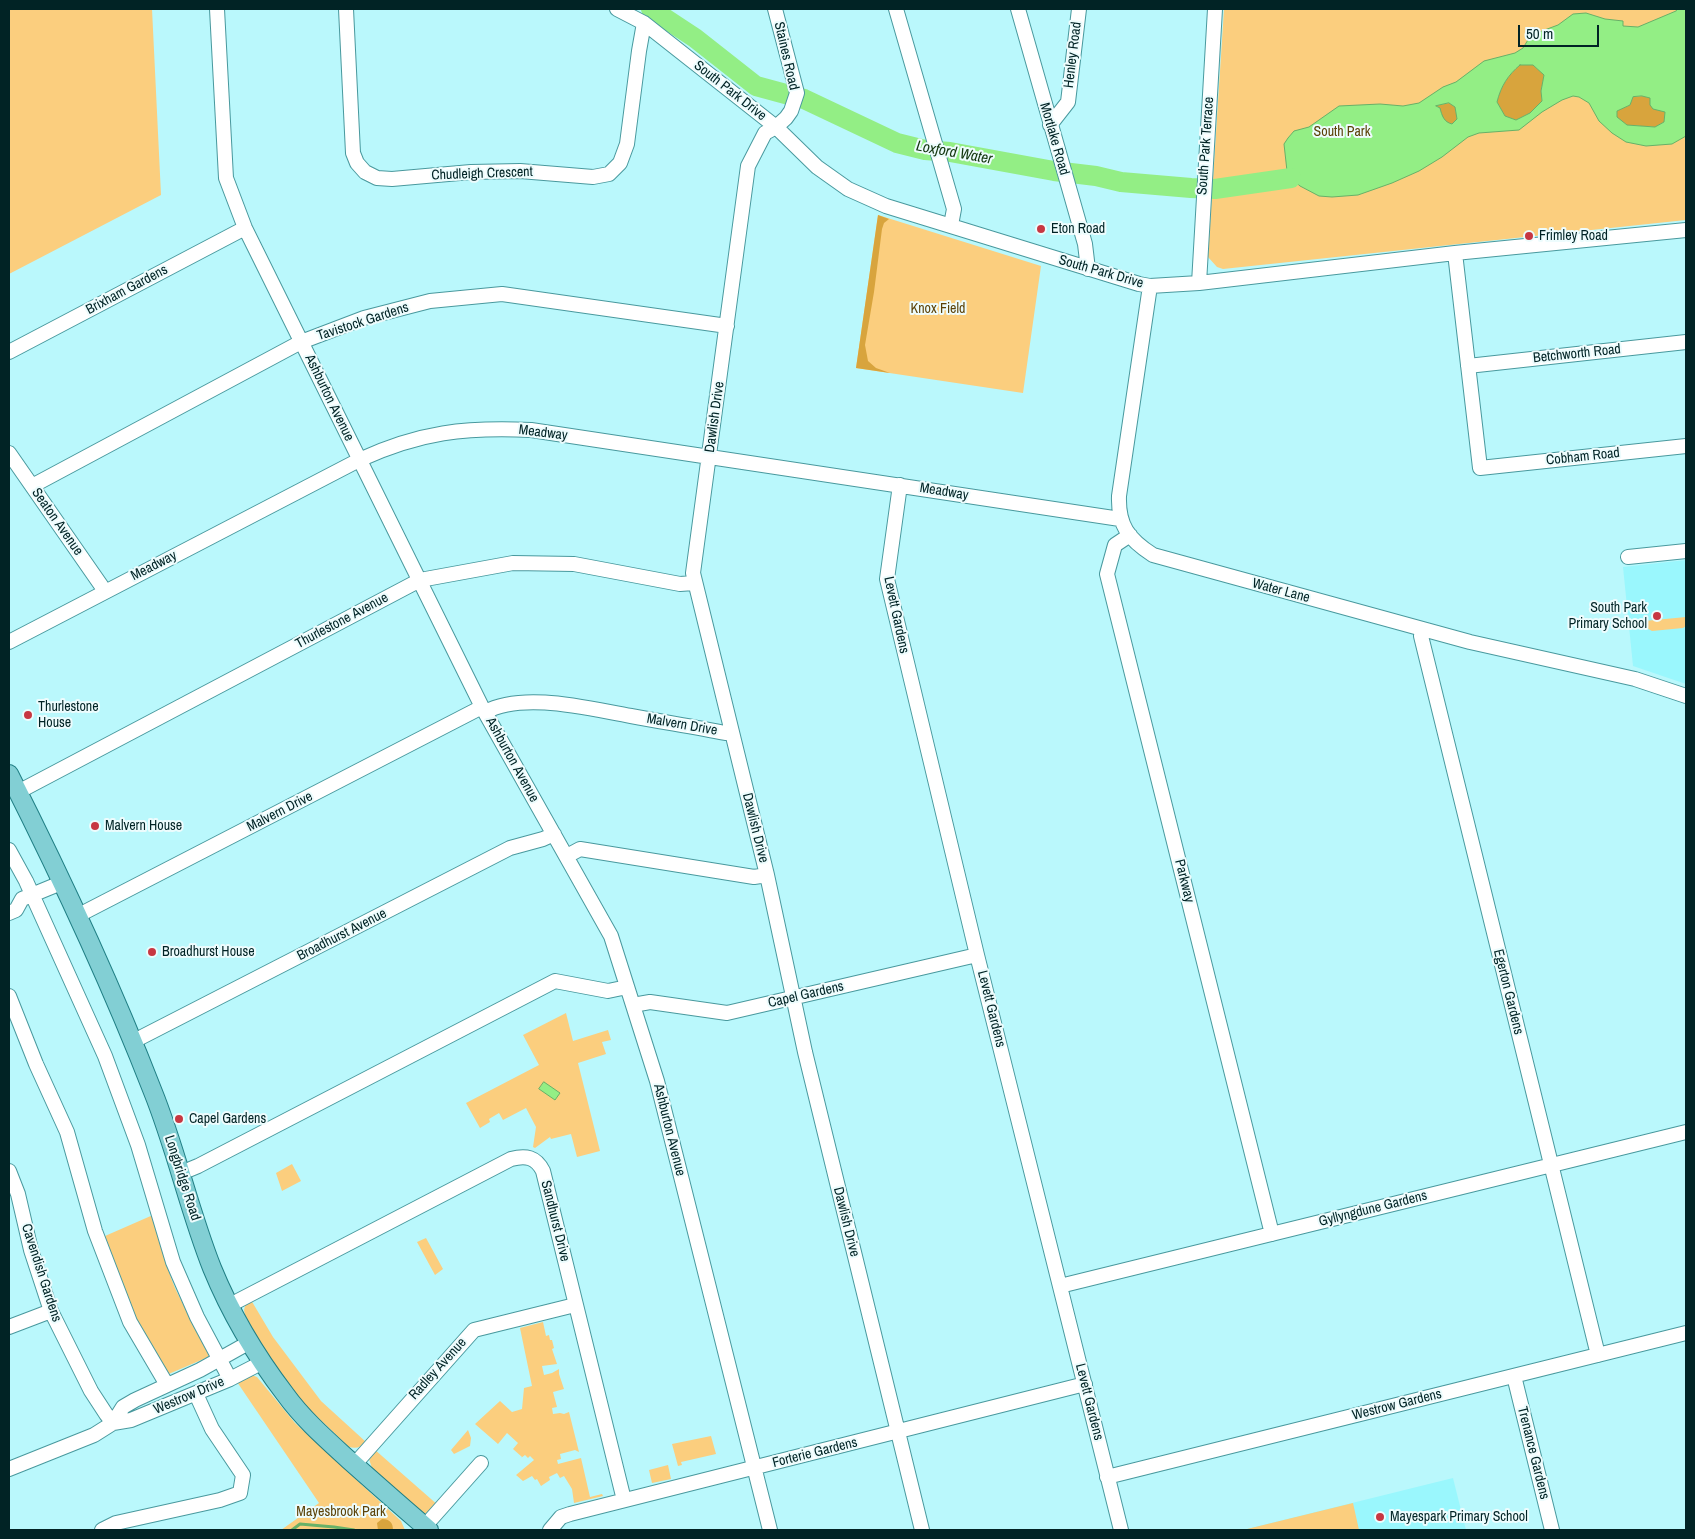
<!DOCTYPE html>
<html>
<head>
<meta charset="utf-8">
<style>
  body { margin:0 }
  #map { position:relative; width:1695px; height:1539px; overflow:hidden; background:#baf8fc; font-family:"Archivo Narrow",sans-serif }
  canvas { display:block }
  .frame { position:absolute; inset:0; border:10px solid #012325; pointer-events:none }
  .scale { position:absolute; left:1518px; top:25px; width:81px; height:22px; box-sizing:border-box; border:2px solid #012325; border-top:0; padding-left:6px; font-size:15px; line-height:18px; white-space:nowrap; color:#012325; -webkit-text-stroke:4px #edfcfd; paint-order:stroke }
</style>
</head>
<body>
<div id="map">
<canvas width="1695" height="1539"></canvas>
<div class="frame"></div>
<div class="scale">50 m</div>
</div>
<script>
const ctx = document.querySelector('canvas').getContext('2d');
ctx.lineJoin = 'round';
function fill(path, color) { ctx.fillStyle = color; ctx.fill(path, 'evenodd'); }
function stroke(path, color, width, dash) { ctx.strokeStyle = color; ctx.lineWidth = width; ctx.lineCap = dash ? 'butt' : 'round'; ctx.setLineDash(dash || []); ctx.stroke(path); }
function drawText(font, color, halo, rows, align = 'center') {
  ctx.font = font + ' "Archivo Narrow",sans-serif'; ctx.lineWidth = 4; ctx.setLineDash([]); ctx.textBaseline = 'middle'; ctx.strokeStyle = halo; ctx.fillStyle = color; for (const [text, x, y, turn = 0] of rows) {
    ctx.save(); ctx.translate(x, y); ctx.rotate((+turn || 0) * Math.PI / 180); ctx.textAlign = isNaN(turn) ? turn : align; if (halo) ctx.strokeText(text, 0, 0); ctx.fillText(text, 0, 0); ctx.restore();
  }
}
fill(new Path2D(`
  M 1686,560 L 1686,684 L 1633,666 L 1623,567 Z
  M 1453,1478 L 1466,1530 L 1243,1530 Z`), '#9af7fd');
fill(new Path2D(`
  M 9,9 L 152,9 L 161,195 L 9,274 Z
  M 1224,9 L 1686,9 L 1686,220 L 1223,269 L 1217,267 L 1208,257 Z
  M 878,215 L 1041,266 L 1023,393 L 856,368 Z
  M 1686,617 L 1686,626 L 1683,628 L 1652,631 L 1645,627 L 1644,621 Z
  M 566,1013 L 573,1041 L 608,1030 L 611,1040 L 602,1042 L 606,1054 L 578,1063 L 600,1151 L 577,1157 L 571,1134 L 551,1139 L 550,1137 L 535,1148 L 533,1147 L 536,1127 L 526,1108 L 503,1120 L 499,1113 L 489,1119 L 490,1122 L 480,1128 L 466,1103 L 539,1065 L 523,1035 Z
  M 292,1164 L 301,1181 L 282,1191 L 276,1173 Z
  M 153,1215 C 160,1240 165,1264 175,1288 C 186,1312 200,1333 213,1355 L 164,1376 L 132,1317 L 107,1254 L 110,1249 L 105,1236 Z
  M 426,1238 L 443,1269 L 435,1275 L 417,1242 Z
  M 251,1300 L 273,1337 L 321,1401 L 366,1442 C 361,1447 357,1449 349,1447 L 309,1409 L 286,1382 L 261,1345 L 245,1315 L 244,1310 L 246,1302 Z
  M 543,1322 L 546,1336 L 549,1335 L 550,1340 L 552,1340 L 554,1348 L 552,1349 L 557,1364 L 542,1366 L 544,1375 L 552,1373 L 559,1369 L 559,1374 L 564,1389 L 553,1392 L 557,1407 L 552,1408 L 553,1414 L 560,1413 L 564,1414 L 569,1412 L 579,1452 L 575,1450 L 560,1454 L 561,1459 L 557,1460 L 558,1464 L 581,1458 L 590,1497 L 602,1494 L 603,1496 L 574,1503 L 572,1489 L 564,1476 L 560,1478 L 557,1473 L 549,1477 L 550,1480 L 541,1486 L 537,1479 L 535,1480 L 532,1476 L 523,1481 L 516,1475 L 534,1460 L 530,1456 L 528,1458 L 525,1455 L 521,1458 L 522,1457 L 513,1449 L 518,1443 L 507,1433 L 498,1444 L 475,1424 L 500,1401 L 512,1412 L 522,1409 L 524,1388 L 532,1386 L 520,1328 Z
  M 249,1374 L 257,1377 L 295,1423 L 401,1521 L 405,1530 L 281,1530 L 319,1503 L 235,1379 Z
  M 468,1430 L 471,1438 L 470,1446 L 454,1454 L 451,1450 Z
  M 711,1436 L 716,1454 L 681,1462 L 682,1465 L 678,1466 L 672,1444 Z
  M 374,1449 L 439,1506 L 428,1514 L 423,1513 L 372,1468 L 369,1459 Z
  M 668,1465 L 671,1479 L 652,1483 L 649,1470 Z
  M 1353,1503 L 1359,1530 L 1243,1530 Z`), '#fbce7e');
fill(new Path2D(`
  M 1520,65 L 1533,65 L 1544,75 L 1541,91 L 1542,102 L 1530,113 L 1516,120 L 1505,116 L 1497,102 C 1501,86 1508,75 1520,65 Z
  M 1642,96 L 1650,98 L 1665,112 L 1664,122 L 1655,127 L 1627,125 L 1616,117 L 1617,111 L 1630,105 L 1633,97 Z
  M 1449,103 L 1455,107 L 1457,119 L 1452,124 L 1446,122 L 1441,115 L 1440,109 L 1436,105 Z
  M 878,215 L 889,219 L 884,223 L 882,229 L 874,292 L 865,345 L 868,361 L 876,368 L 890,373 L 856,368 Z
  M 382,1519 C 390,1519 393,1523 393,1530 L 378,1530 L 377,1523 Z`), '#d8a43d');
const water = new Path2D(`
  M 1677,9 L 1686,9 L 1686,136 L 1672,144 L 1646,146 L 1626,142 L 1612,133 L 1599,121 L 1589,103 L 1579,97 L 1573,96 L 1562,100 L 1542,112 L 1519,130 L 1479,133 L 1468,137 L 1442,157 L 1419,171 L 1392,183 L 1358,195 L 1332,197 L 1319,196 L 1300,186 L 1291,178 L 1287,171 L 1284,144 L 1288,138 L 1294,131 L 1309,127 L 1339,106 L 1380,104 L 1403,106 L 1419,103 L 1443,87 L 1456,82 L 1484,61 L 1515,53 L 1523,48 L 1531,35 L 1558,25 L 1573,14 L 1586,13 L 1605,19 L 1623,21 L 1623,26 L 1638,27 L 1676,11 ZM 1520,65 L 1533,65 L 1544,75 L 1541,91 L 1542,101 L 1530,113 L 1516,120 L 1505,116 L 1497,102 C 1501,86 1508,75 1520,65 ZM 1642,96 L 1650,98 L 1650,105 L 1653,109 L 1665,112 L 1664,122 L 1655,127 L 1627,125 L 1617,117 L 1617,111 L 1630,105 L 1633,97 ZM 1449,103 L 1455,107 L 1457,119 L 1452,124 C 1444,122 1442,116 1440,108 L 1436,106 Z
  M 544,1082 L 560,1093 L 555,1100 L 539,1089 Z`);
fill(water, '#93ee85');
stroke(water, '#67b168', 1);
stroke(new Path2D(`
  M 292,1530 L 300,1524 L 334,1527 L 354,1530`), '#67b168', 3);
stroke(new Path2D(`
  M 651,9 L 695,38 L 756,86 L 804,99 L 897,143 L 925,150 L 950,152 L 1054,171 L 1096,176 L 1121,182 L 1191,188 L 1215,189 L 1291,178`), '#93ee85', 20);
const minor = new Path2D(`
  M 217,9 L 226,178 L 245,228 L 482,707 L 611,936 L 657,1081 L 770,1530
  M 346,9 L 353,153 L 357,163 L 365,172 L 377,178 L 392,179 L 471,172 L 520,171 L 593,177 L 609,174 L 620,163 L 627,144 L 639,51 L 644,23
  M 617,9 L 644,23 L 776,127 L 817,167 L 848,189 L 886,206 L 1139,284 L 1150,286 L 1199,283 L 1455,253 L 1686,230
  M 775,9 L 797,93 L 791,111 L 786,118 L 776,127 L 765,133 L 748,166 L 693,573 L 767,875 L 805,1052 L 922,1530
  M 896,9 L 954,209 L 951,225
  M 1018,9 L 1085,244 L 1088,269
  M 1050,125 L 1068,102 L 1079,9
  M 1455,253 L 1480,468 L 1686,446
  M 1199,283 L 1215,9
  M 1150,286 L 1119,496 C 1118,525 1128,539 1153,555 L 1470,642 L 1635,679 L 1686,696
  M 9,352 L 245,228
  M 1468,366 L 1686,342
  M 9,453 L 105,591
  M 900,485 L 887,579 L 977,955 L 1121,1530
  M 32,486 L 301,342 L 364,318 L 430,301 L 502,294 L 727,326
  M 1130,535 L 1115,545 L 1107,574 L 1272,1234
  M 1628,557 L 1686,551
  M 1422,629 L 1421,636 L 1598,1355
  M 9,642 L 359,460 C 420,432 465,427 531,430 L 1120,519
  M 485,712 C 524,691 590,709 631,716 C 663,722 694,727 725,733 L 731,731
  M 18,792 L 420,580 L 513,563 L 574,564 L 680,584 L 694,583
  M 9,850 L 26,881 L 105,1056 L 138,1145 L 173,1262 L 197,1317 L 230,1379
  M 567,856 L 580,849 L 754,877 L 767,875
  M 9,913 L 16,910 L 22,899 L 61,883
  M 77,916 L 482,707
  M 9,996 L 36,1064 L 67,1132 L 95,1231 L 130,1322 L 167,1385
  M 633,1005 L 650,1002 L 727,1013 L 977,955
  M 132,1042 L 510,848 L 543,839 L 554,834
  M 9,1171 L 18,1194 L 31,1250 L 51,1311 L 91,1391 L 106,1414 L 113,1423
  M 181,1173 L 198,1166 L 555,981 L 608,991 L 627,987
  M 1060,1286 L 1686,1132
  M 230,1305 L 511,1159 C 526,1155 536,1157 543,1171 L 624,1500
  M 9,1327 L 51,1311
  M 1514,1376 L 1552,1530
  M 113,1423 L 131,1420 L 230,1379 L 263,1362
  M 354,1465 L 474,1330 L 575,1305
  M 9,1469 L 94,1435 L 113,1423 L 123,1407 L 135,1400 L 200,1370 L 250,1342
  M 1107,1477 L 1686,1333
  M 425,1526 L 481,1463
  M 102,1530 L 116,1523 L 220,1500 L 240,1493 L 243,1475 L 212,1429 L 196,1394
  M 550,1530 L 561,1517 L 570,1514 L 1085,1384`);
const major = new Path2D(`
  M 9,774 C 61,877 111,984 153,1092 C 176,1149 189,1210 212,1268 C 230,1312 256,1356 285,1394 C 303,1419 326,1439 349,1460 C 376,1484 402,1507 429,1530`);
stroke(minor, '#49999e', 16);
stroke(major, '#1f7e84', 20);
stroke(minor, '#fff', 14);
stroke(major, '#82cfd4', 18);
for (const [x, y, r, color] of [
  [1041,229,5,"#c73742"],
  [1529,236,5,"#c73742"],
  [1657,616,5,"#c73742"],
  [28,715,5,"#c73742"],
  [95,826,5,"#c73742"],
  [152,952,5,"#c73742"],
  [179,1119,5,"#c73742"],
  [1380,1517,5,"#c73742"]
]) { const dot = new Path2D(); dot.arc(x, y, r, 0, 2 * Math.PI); ctx.fillStyle = color; ctx.fill(dot); stroke(dot, '#edfcfd', 2); }
drawText('14px', '#012325', '#edfcfd', [
  ["Henley Road",1073,55,-83],
  ["Staines Road",786,56,77],
  ["South Park Drive",730,91,38],
  ["Mortlake Road",1054,139,74],
  ["South Park Terrace",1206,146,-86],
  ["Chudleigh Crescent",482,174,-2],
  ["South Park Drive",1101,272,16],
  ["Brixham Gardens",127,290,-28],
  ["Tavistock Gardens",363,322,-18],
  ["Betchworth Road",1577,354,-6],
  ["Ashburton Avenue",329,398,64],
  ["Dawlish Drive",715,417,-82],
  ["Meadway",543,433,7],
  ["Cobham Road",1583,457,-6],
  ["Meadway",944,492,9],
  ["Seaton Avenue",57,522,55],
  ["Meadway",154,566,-27],
  ["Water Lane",1281,591,15],
  ["Levett Gardens",896,615,78],
  ["Thurlestone Avenue",342,621,-28],
  ["Malvern Drive",682,725,10],
  ["Ashburton Avenue",512,760,61],
  ["Malvern Drive",280,812,-27],
  ["Dawlish Drive",755,828,76],
  ["Parkway",1184,881,76],
  ["Broadhurst Avenue",342,935,-27],
  ["Egerton Gardens",1508,992,76],
  ["Capel Gardens",806,995,-13],
  ["Levett Gardens",991,1009,76],
  ["Ashburton Avenue",669,1130,76],
  ["Longbridge Road",182,1178,72],
  ["Gyllyngdune Gardens",1373,1209,-14],
  ["Sandhurst Drive",555,1221,76],
  ["Dawlish Drive",846,1222,76],
  ["Cavendish Gardens",41,1273,72],
  ["Radley Avenue",438,1369,-48],
  ["Westrow Drive",189,1396,-23],
  ["Levett Gardens",1089,1402,76],
  ["Westrow Gardens",1397,1405,-14],
  ["Forterie Gardens",815,1453,-14],
  ["Trenance Gardens",1533,1453,76]
]);
drawText('14px', '#5c4208', '#edfcfd', [
  ["South Park",1342,132],
  ["Knox Field",938,309],
  ["Mayesbrook Park",341,1512]
]);
drawText('14px', '#012325', '#edfcfd', [
  ["Eton Road",1051,229],
  ["Frimley Road",1539,236],
  ["South Park",1647,608,"right"],
  ["Primary School",1647,624,"right"],
  ["Thurlestone",38,707],
  ["House",38,723],
  ["Malvern House",105,826],
  ["Broadhurst House",162,952],
  ["Capel Gardens",189,1119],
  ["Mayespark Primary School",1390,1517]
], 'left');
drawText('italic 15px', '#12350d', '#edfcfd', [
  ["Loxford Water",954,153,10]
]);
</script>
</body>
</html>
